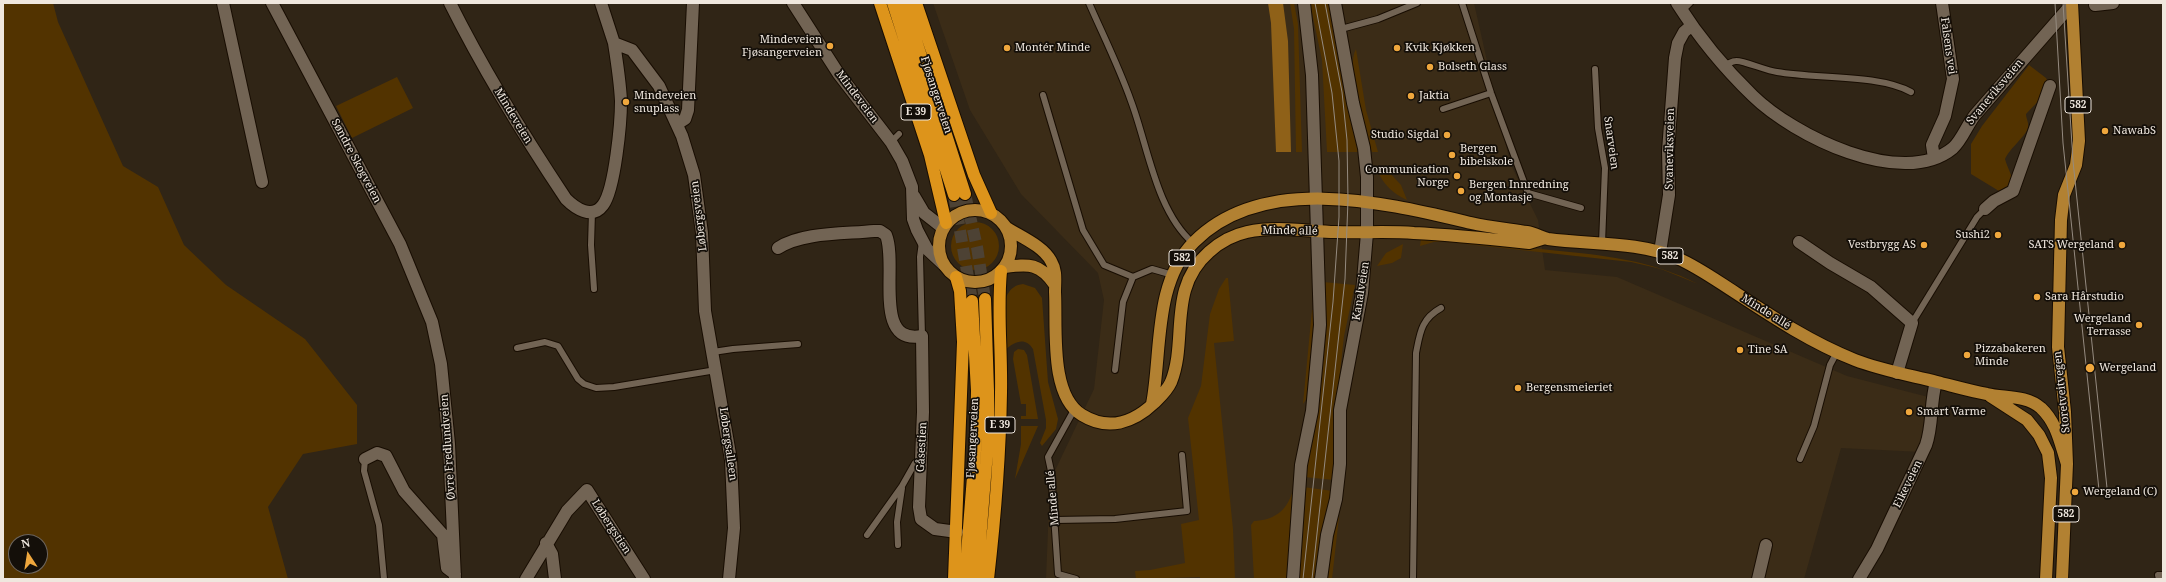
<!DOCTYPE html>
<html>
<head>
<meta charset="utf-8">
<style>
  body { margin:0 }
  #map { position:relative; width:2166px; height:582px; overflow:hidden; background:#302516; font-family:"Noto Serif",serif }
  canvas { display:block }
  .frame { position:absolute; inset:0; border:4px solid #efe7de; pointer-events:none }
  .north { position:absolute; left:8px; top:534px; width:40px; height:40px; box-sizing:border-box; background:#140f09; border:1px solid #6c655e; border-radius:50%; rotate:348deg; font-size:11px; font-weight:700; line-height:16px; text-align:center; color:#efe7de }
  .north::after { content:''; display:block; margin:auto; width:14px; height:18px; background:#efa73d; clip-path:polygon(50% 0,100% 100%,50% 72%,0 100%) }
</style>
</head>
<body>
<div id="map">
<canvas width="2166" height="582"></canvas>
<div class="frame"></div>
<div class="north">N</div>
</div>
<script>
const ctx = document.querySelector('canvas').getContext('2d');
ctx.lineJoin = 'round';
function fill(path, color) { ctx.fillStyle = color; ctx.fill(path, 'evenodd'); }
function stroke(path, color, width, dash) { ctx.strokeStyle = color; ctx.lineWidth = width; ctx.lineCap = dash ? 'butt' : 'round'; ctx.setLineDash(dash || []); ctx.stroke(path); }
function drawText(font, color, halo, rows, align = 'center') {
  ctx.font = font + ' "Noto Serif",serif'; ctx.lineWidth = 3.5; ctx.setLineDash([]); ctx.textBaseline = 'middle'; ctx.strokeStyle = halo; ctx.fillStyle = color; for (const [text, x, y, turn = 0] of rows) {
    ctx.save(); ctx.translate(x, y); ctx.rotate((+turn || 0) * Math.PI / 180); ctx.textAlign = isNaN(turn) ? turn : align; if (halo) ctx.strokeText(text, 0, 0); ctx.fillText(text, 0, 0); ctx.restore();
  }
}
fill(new Path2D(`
  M 933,3 L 1474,3 L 1510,163 L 1538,220 L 1545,270 L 1617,277 L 1847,376 L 1932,398 L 1922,452 L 1841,448 L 1804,579 L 1046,579 L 1050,481 L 1094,389 L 1104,300 L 1098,273 L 1021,194 L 970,110 Z`), '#3b2c17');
fill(new Path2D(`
  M 3,3 L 53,3 L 58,22 L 123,166 L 158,187 L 184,245 L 226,285 L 305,339 L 357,405 L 357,444 L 303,454 L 268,507 L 288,579 L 3,579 ZM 16,542 L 40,542 L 40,566 L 16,566 Z
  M 1290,3 L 1294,3 L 1298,24 L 1302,152 L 1296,152 L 1294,29 Z
  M 1310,3 L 1331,3 L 1359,152 L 1327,152 L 1322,60 Z
  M 1356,49 L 1366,110 L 1378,152 L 1372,152 C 1365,130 1345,68 1356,49 Z
  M 2029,65 L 2046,78 L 2049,84 L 2046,93 L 2026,114 C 2026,118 2029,123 2028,127 C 2028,134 2010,148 2005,159 C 2009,174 2021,185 1999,191 L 1971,174 L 1971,144 L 1982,126 Z
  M 397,77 L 413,108 L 352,138 L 336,106 Z
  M 1386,169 L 1401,185 L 1407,200 C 1393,194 1383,184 1377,170 Z
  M951 246a24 24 0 1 1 48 0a24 24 0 1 1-48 0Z
  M 1421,239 L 1447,239 C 1481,243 1516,246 1550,250 C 1603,255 1651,260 1698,284 L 1661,269 L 1631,262 L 1447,242 L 1434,242 L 1420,246 Z
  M 1403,244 L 1401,258 L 1392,263 L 1377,266 L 1386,253 Z
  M 1226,278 L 1228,278 L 1234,341 L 1214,343 L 1233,529 L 1235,579 L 1200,579 L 1200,577 L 1136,579 L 1135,571 L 1150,570 L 1185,563 L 1181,524 L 1199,520 L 1188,418 L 1201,386 L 1210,314 L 1219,289 Z
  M 1323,282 L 1355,285 L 1344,336 L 1335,417 L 1334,480 L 1304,477 Z
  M 1023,284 L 1035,288 L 1042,298 L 1048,382 L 1058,419 L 1056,429 L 1042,446 L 1040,443 L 1046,428 L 1046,420 L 1033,349 C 1025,336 1014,342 1005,350 C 1005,331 995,287 1023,284 Z
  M 1312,310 L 1315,310 L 1315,324 L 1309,395 L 1303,404 Z
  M 1018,349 L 1024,350 L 1027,355 L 1038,419 L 1021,419 L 1021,416 L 1026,416 L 1026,404 L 1021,404 L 1013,359 L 1014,352 Z
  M 1021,426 L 1038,426 L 1015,479 L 1021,444 Z
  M 1303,487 L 1333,491 L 1317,579 L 1298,579 L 1302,548 Z
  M 1292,493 L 1293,545 L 1289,579 L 1254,579 L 1251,525 L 1254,521 C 1273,520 1286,512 1292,493 Z
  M 1337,516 L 1339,517 L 1332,579 L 1326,579 L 1329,548 Z`), '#523300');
fill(new Path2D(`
  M 1268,3 L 1283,3 L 1288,41 L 1291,152 L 1276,152 L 1271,23 Z`), '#8f6118');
stroke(new Path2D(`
  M 965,194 L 977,247 L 985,299
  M 954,195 L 972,301`), '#4d4234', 12, [12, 6]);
const lane = new Path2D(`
  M 1089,3 C 1103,35 1119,67 1131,101 C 1148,146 1156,211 1193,243
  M 1462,3 L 1491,93 L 1528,193 L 1581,208
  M 1682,11 L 1690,3
  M 1341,29 L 1378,19 L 1417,3
  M 1724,65 C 1728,64 1732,61 1736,61 C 1742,60 1767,71 1777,72 C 1816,79 1878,74 1911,92
  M 1595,69 L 1598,128 L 1605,168 L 1602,243
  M 1043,95 L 1083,230 L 1104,265 L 1133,277
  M 1443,109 L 1491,93
  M 891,142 L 899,134
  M 592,212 L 591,245 L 594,289
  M 922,242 L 920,257 L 922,336
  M 1912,323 L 1977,217 L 1985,209
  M 517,348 L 545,342 L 558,346 L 578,379 L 584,384 L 596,388 L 614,387 L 716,370
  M 713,352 L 733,349 L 798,344
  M 1115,370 L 1123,302 L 1133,277 L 1152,269 L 1173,275
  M 1074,410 L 1048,457 L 1051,471 L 1058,574 L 1076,579
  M 365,459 L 364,471 L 379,525 L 384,579
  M 1800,459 L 1814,426 L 1830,365 L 1837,352
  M 1055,520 L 1115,519 L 1187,511 L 1182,455
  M 867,535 L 902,486 L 915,463 L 921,462
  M 898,545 L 897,522 L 902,488
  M 1413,579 L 1416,353 C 1420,333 1421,319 1441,308
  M 2159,579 L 2158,575 L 2163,575`);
const street = new Path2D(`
  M 223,3 L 262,182
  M 272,3 L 400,244 L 432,322 L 441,364 L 449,444 L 455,579
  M 450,3 C 484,71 524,136 566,199 C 575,208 592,220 603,205 C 615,189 621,122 621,101 C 620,81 617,62 614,43
  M 601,3 L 614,43 L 632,50 L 659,86 L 682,136 L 694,175 L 702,233 L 705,311 L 731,460 L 734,528 L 729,579
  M 1677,3 C 1698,36 1724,68 1753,96 C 1793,135 1902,190 1953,148 C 1962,140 1967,125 1975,115 C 2007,78 2040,41 2072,4
  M 2095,5 L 2113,3
  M 677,124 L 685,119 L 688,110 L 693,3
  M 1934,158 L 1932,145 L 1945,116 L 1953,79 L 1942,3
  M 1985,209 L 1994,201 L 2013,191 L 2050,86
  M 1799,242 L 1830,263 L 1871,287 L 1912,323 L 1897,373
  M 778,248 C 802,232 845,234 874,231 L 880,231 L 886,235 C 898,265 872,345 922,336 L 923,412 L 919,507 L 921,519 L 935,529 L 957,532
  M 1660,252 L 1669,195 L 1668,151 L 1675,58 L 1678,43 L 1684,32 L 1691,26
  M 365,459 L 377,453 L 386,456 L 404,491 L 443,535 L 447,568 L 455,574
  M 546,543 L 552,554 L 555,579
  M 526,579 L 567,511 L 587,490 L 644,579
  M 1758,579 L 1766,545
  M 1859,579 L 1877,549 L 1926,445 C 1933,425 1930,403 1936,382`);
const secondary = new Path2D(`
  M 793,3 L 838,73 L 891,142 L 902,161 L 912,187 L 913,219 L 917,230 L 927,249 L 943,264
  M 914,196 L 924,213 L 943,228
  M 1293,579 L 1301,465 L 1312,411 L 1320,325 L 1312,75 L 1304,3
  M 1321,579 L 1327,535 L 1336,499 L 1340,464 L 1340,410 L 1362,293 L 1367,233 L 1367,177 L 1364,148 L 1353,103 L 1335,3`);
const primary = new Path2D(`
  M939 246a36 36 0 1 1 72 0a36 36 0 1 1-72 0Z
  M 1007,228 C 1021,237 1043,246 1051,261 C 1057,271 1055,281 1055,292 C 1057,327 1049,395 1082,415 C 1108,431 1133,423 1154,403 C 1160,397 1167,391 1171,382 C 1188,340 1167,289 1209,252 C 1220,242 1233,235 1247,232 C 1275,226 1306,231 1335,232 C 1361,233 1388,231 1414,233 C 1453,235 1491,239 1529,243 L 1545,238
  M 1005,267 C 1029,264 1040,263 1055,285
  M 1990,396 L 2027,420 L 2039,435 L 2048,453 L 2051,478 L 2046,579
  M 1152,404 C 1162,352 1153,283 1194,242 C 1264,172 1386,203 1471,223 C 1489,227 1508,229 1527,232 C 1534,233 1541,237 1548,239 C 1591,245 1637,241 1677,258 C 1698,267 1717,281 1736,293 C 1774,318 1812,343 1855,360 C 1881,370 1909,375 1937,382 C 1953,386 1970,391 1987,394 C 2005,398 2026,395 2041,408 C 2057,423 2060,443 2067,464
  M 2062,579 L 2067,464 L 2065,412 L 2058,347 L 2061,220 L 2064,195 L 2076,165 L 2079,141 L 2072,3`);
const highway = new Path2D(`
  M 880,3 L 930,155 L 946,223
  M 893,3 L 954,195
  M 904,3 L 965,194
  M 916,3 L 974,175 L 991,213
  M 954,579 L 963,342 L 960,291 L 956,277
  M 965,579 L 976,438 L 977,391 L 972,301
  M 977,579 L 988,439 L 988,391 L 985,299
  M 988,579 C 995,518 1000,455 1001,393 C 1002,351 997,313 1001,271`);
stroke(lane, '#180d02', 8);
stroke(street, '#180d02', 14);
stroke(secondary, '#180d02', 14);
stroke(primary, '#180d02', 14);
stroke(highway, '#180d02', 14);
stroke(lane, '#726454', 6);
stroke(street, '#726454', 12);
stroke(secondary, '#726454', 12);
stroke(primary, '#b28132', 12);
stroke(highway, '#dd941b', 12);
stroke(new Path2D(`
  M 2055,3 L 2063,143 L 2099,490
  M 2063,3 L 2073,161 L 2107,488
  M 1303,579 L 1333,302 L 1339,217 L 1339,161 L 1332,93 L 1315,3
  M 1312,579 L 1345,279 L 1348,200 L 1347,140 L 1342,92 L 1325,3`), '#958b80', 1);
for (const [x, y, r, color] of [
  [830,46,4,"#efa73d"],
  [1007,48,4,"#efa73d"],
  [1397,48,4,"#efa73d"],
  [1430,67,4,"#efa73d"],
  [1411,96,4,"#efa73d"],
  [626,102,4,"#efa73d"],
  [2105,131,4,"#efa73d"],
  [1447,135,4,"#efa73d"],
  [1452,155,4,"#efa73d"],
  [1457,176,4,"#efa73d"],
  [1461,191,4,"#efa73d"],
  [1998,235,4,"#efa73d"],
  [1924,245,4,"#efa73d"],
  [2122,245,4,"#efa73d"],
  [2037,297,4,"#efa73d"],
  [2139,325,4,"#efa73d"],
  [1740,350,4,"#efa73d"],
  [1967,355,4,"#efa73d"],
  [2090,368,5,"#efa73d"],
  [1518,388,4,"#efa73d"],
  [1909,412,4,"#efa73d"],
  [2075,492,4,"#efa73d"]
]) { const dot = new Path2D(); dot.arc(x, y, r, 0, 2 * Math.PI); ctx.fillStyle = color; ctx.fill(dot); stroke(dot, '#140f09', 1.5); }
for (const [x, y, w] of [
  [2078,105,26],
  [916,112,30],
  [1670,256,26],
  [1182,258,26],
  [1000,425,30],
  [2066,514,26]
]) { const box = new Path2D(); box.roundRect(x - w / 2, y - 8, w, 16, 3); ctx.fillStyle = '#140f09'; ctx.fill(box); stroke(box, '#efe7de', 1); }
drawText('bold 10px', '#efe7de', null, [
  ["582",2078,105],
  ["E 39",916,112],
  ["582",1670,256],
  ["582",1182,258],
  ["E 39",1000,425],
  ["582",2066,514]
]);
drawText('11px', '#efe7de', '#140f09', [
  ["Mindeveien",822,40,"right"],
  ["Fjøsangerveien",822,53,"right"],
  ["Montér Minde",1015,48],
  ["Kvik Kjøkken",1405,48],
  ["Bolseth Glass",1438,67],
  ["Mindeveien",634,96],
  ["snuplass",634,109],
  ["Jaktia",1419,96],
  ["NawabS",2113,131],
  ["Studio Sigdal",1439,135,"right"],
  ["Bergen",1460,149],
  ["bibelskole",1460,162],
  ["Communication",1449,170,"right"],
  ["Norge",1449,183,"right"],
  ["Bergen Innredning",1469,185],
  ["og Montasje",1469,198],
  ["Sushi2",1990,235,"right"],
  ["Vestbrygg AS",1916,245,"right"],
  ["SATS Wergeland",2114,245,"right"],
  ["Sara Hårstudio",2045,297],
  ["Wergeland",2131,319,"right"],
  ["Terrasse",2131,332,"right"],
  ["Pizzabakeren",1975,349],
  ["Minde",1975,362],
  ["Tine SA",1748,350],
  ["Wergeland",2099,368],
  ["Bergensmeieriet",1526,388],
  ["Smart Varme",1917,412],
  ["Wergeland (C)",2083,492]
], 'left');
drawText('11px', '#efe7de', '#140f09', [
  ["Falsens vei",1948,46,82],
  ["Svaneviksveien",1995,92,-50],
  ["Fjøsangerveien",936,95,72],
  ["Mindeveien",857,97,53],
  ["Mindeveien",513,116,59],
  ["Snarveien",1611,143,82],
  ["Svaneviksveien",1670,149,-89],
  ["Søndre Skogveien",356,161,62],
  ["Løbergsveien",699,216,-97],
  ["Minde allé",1290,231,1],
  ["Kanalveien",1361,291,-81],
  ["Minde allé",1766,312,32],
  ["Storetveitvegen",2062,392,-96],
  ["Fjøsangerveien",973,438,-87],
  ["Løbergsalleen",728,444,82],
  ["Øvre Fredlundveien",448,447,-94],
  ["Gåsestien",922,447,-87],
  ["Eikeveien",1908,484,-64],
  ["Minde allé",1053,498,-95],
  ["Løbergstien",611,527,57]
]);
</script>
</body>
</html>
